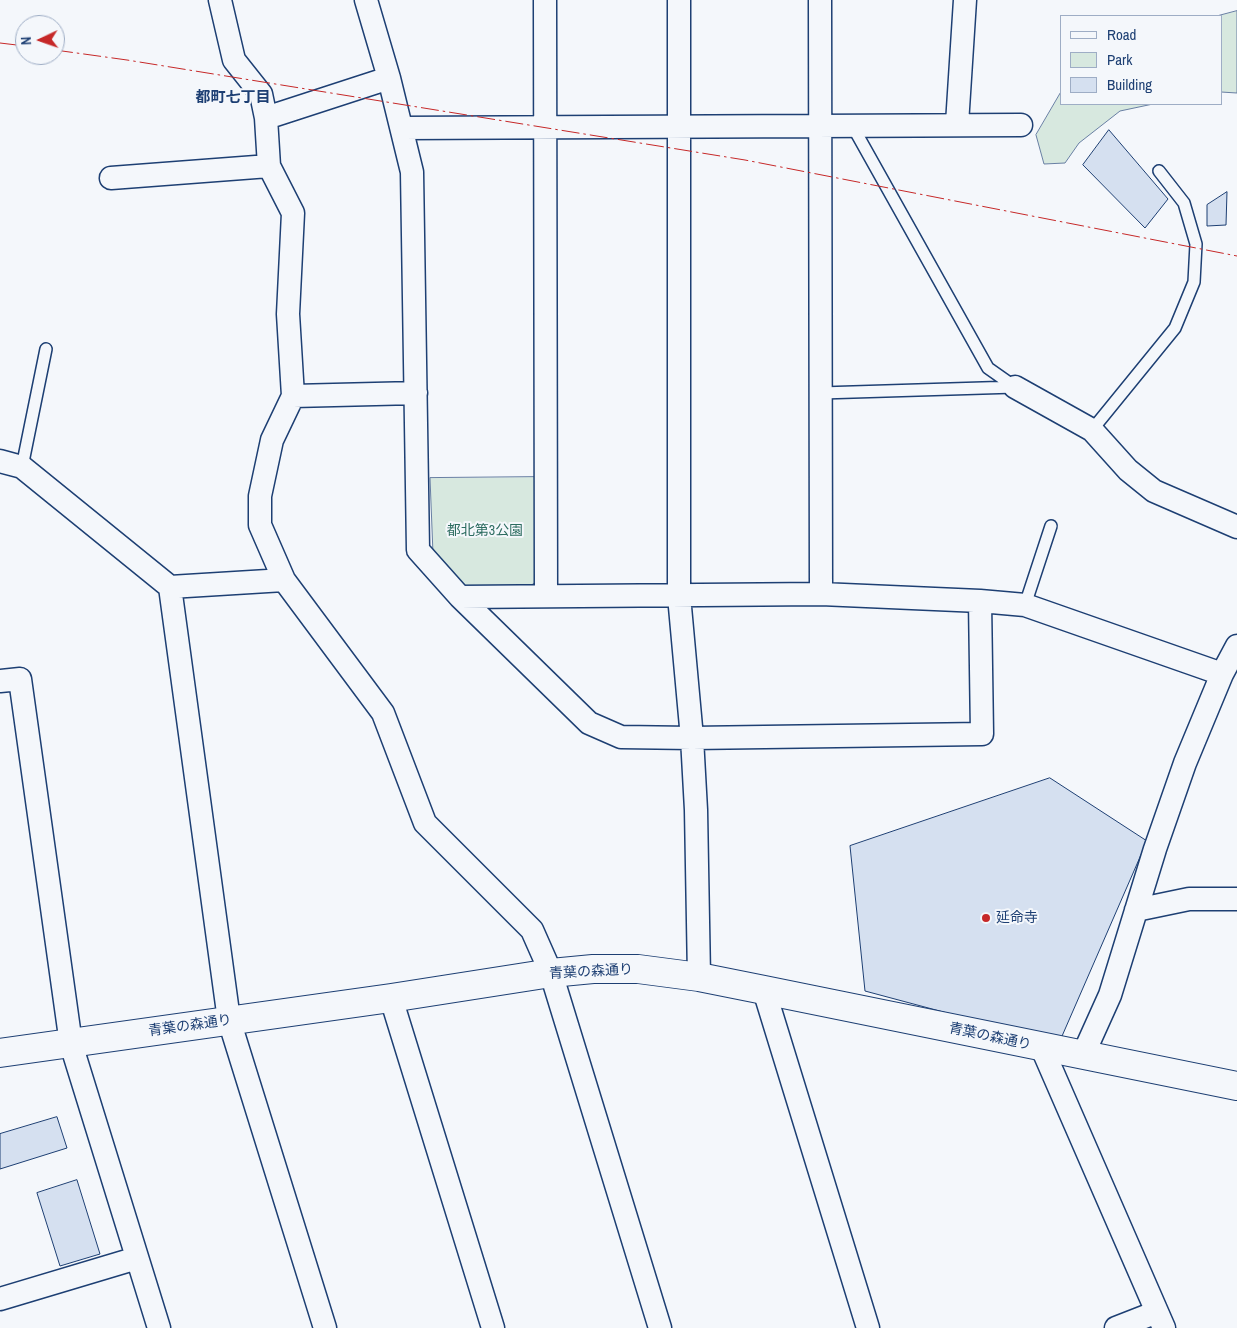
<!DOCTYPE html>
<html>
<head>
<meta charset="utf-8">
<style>
  body { margin:0 }
  #map { position:relative; width:1237px; height:1328px; overflow:hidden; background:#f4f7fb; font-family:"Archivo Narrow",sans-serif }
  canvas { display:block }
  .legend { position:absolute; left:1060px; top:15px; width:162px; height:90px; box-sizing:border-box; background:#f4f7fb; border:1px solid #9eadc5; margin:0; padding:6px 9px; list-style:none; font-size:15px; color:#1d3f73 }
  .legend li { display:flex; align-items:center; gap:10px; height:25px }
  .legend b { width:25px; border:1px solid #9eadc5 }
  .north { position:absolute; left:15px; top:15px; width:50px; height:50px; box-sizing:border-box; background:#f4f7fb; border:1px solid #9eadc5; border-radius:50%; rotate:267deg; font-size:14px; font-weight:700; line-height:20px; text-align:center; color:#1d3f73 }
  .north::after { content:''; display:block; margin:auto; width:18px; height:22px; background:#c62828; clip-path:polygon(50% 0,100% 100%,50% 72%,0 100%) }
</style>
</head>
<body>
<div id="map">
<canvas width="1237" height="1328"></canvas>
<ul class="legend">
<li><b style="height:6px;background:#f4f7fb"></b>Road</li>
<li><b style="height:14px;background:#d7e8df"></b>Park</li>
<li><b style="height:14px;background:#d5e0f0"></b>Building</li>
</ul>
<div class="north">N</div>
</div>
<script>
const ctx = document.querySelector('canvas').getContext('2d');
ctx.lineJoin = 'round';
function fill(path, color) { ctx.fillStyle = color; ctx.fill(path, 'evenodd'); }
function stroke(path, color, width, dash) { ctx.strokeStyle = color; ctx.lineWidth = width; ctx.lineCap = dash ? 'butt' : 'round'; ctx.setLineDash(dash || []); ctx.stroke(path); }
function drawText(font, color, halo, rows, align = 'center') {
  ctx.font = font + ' "Archivo Narrow","Noto Sans JP",sans-serif'; ctx.lineWidth = 4; ctx.setLineDash([]); ctx.textBaseline = 'middle'; ctx.strokeStyle = halo; ctx.fillStyle = color; for (const [text, x, y, turn = 0] of rows) {
    ctx.save(); ctx.translate(x, y); ctx.rotate((+turn || 0) * Math.PI / 180); ctx.textAlign = isNaN(turn) ? turn : align; if (halo) ctx.strokeText(text, 0, 0); ctx.fillText(text, 0, 0); ctx.restore();
  }
}
const green = new Path2D(`
  M 1237,11 L 1237,93 L 1221,92 L 1221,16 L 1217,16 Z
  M 1061,92 L 1061,104 L 1153,104 L 1120,111 L 1079,143 L 1065,163 L 1044,164 L 1036,135 Z
  M 538,477 L 538,580 L 529,587 L 466,587 L 433,554 L 430,478 Z`);
fill(green, '#d7e8df');
stroke(green, '#687fa3', 1);
const building = new Path2D(`
  M 1109,130 L 1168,199 L 1145,228 L 1083,165 Z
  M 1227,192 L 1226,225 L 1207,226 L 1207,205 Z
  M 1050,778 L 1147,841 L 1059,1043 L 865,991 L 850,846 Z
  M 57,1117 L 67,1148 L 0,1169 L 0,1134 Z
  M 77,1180 L 100,1254 L 60,1266 L 37,1193 Z`);
fill(building, '#d5e0f0');
stroke(building, '#1d3f73', 1);
const lane = new Path2D(`
  M 853,127 L 988,368 L 1015,387
  M 821,393 L 1015,387
  M 1092,430 L 1175,328 L 1194,282 L 1196,244 L 1184,203 L 1159,171
  M 22,467 L 46,349
  M 1025,605 L 1051,526`);
const street = new Path2D(`
  M 220,0 L 234,60 L 261,94 L 266,118 L 269,166 L 293,213 L 288,314 L 293,396 L 272,440 L 260,496 L 260,525 L 284,580 L 383,713 L 425,823 L 532,930 L 551,973 L 660,1328
  M 366,0 L 389,78 L 412,172 L 418,550 L 460,597 L 589,723 L 621,737 L 692,738 L 982,734 L 980,601
  M 545,0 L 546,596
  M 679,0 L 679,596 L 692,738 L 696,810 L 699,977
  M 820,0 L 821,594
  M 266,118 L 389,78
  M 957,124 L 965,0
  M 402,128 L 1021,125
  M 111,178 L 269,166
  M 1015,387 L 1092,430 L 1128,470 L 1154,491 L 1237,527
  M 293,396 L 416,393
  M 0,461 L 22,467 L 170,587 L 284,580
  M 170,587 L 229,1020 L 325,1328
  M 460,597 L 821,594 L 980,601 L 1025,605 L 1222,674
  M 0,681 L 20,679 L 71,1044 L 159,1328
  M 1136,910 L 1189,899 L 1237,899
  M 764,990 L 868,1328
  M 391,998 L 493,1328
  M 1042,1048 L 1164,1328
  M 1083,1055 L 1110,995 L 1155,849 L 1185,763 L 1222,674 L 1237,646
  M 0,1299 L 137,1258
  M 1116,1328 L 1157,1312`);
const secondary = new Path2D(`
  M 0,1053 L 391,998 L 551,973 L 593,969 L 638,969 L 699,977 L 764,990 L 1237,1086`);
stroke(lane, '#1d3f73', 14);
stroke(street, '#1d3f73', 25);
stroke(secondary, '#1d3f73', 30);
stroke(lane, '#f4f7fb', 11);
stroke(street, '#f4f7fb', 22);
stroke(secondary, '#f4f7fb', 28);
stroke(new Path2D(`
  M 0,43 L 25,46
  M 55,50 L 127,60 L 745,160 L 1237,256`), '#c62828', 1, [18, 4, 2.5, 4]);
for (const [x, y, r, color] of [
  [986,918,5,"#c62828"]
]) { const dot = new Path2D(); dot.arc(x, y, r, 0, 2 * Math.PI); ctx.fillStyle = color; ctx.fill(dot); stroke(dot, '#f4f7fb', 2); }
drawText('14px', '#2c6c60', '#f4f7fb', [
  ["都北第3公園",485,531]
]);
drawText('14px', '#1d3f73', '#f4f7fb', [
  ["延命寺",996,918]
], 'left');
drawText('14px', '#1d3f73', '#f4f7fb', [
  ["青葉の森通り",591,972,-3],
  ["青葉の森通り",190,1026,-8],
  ["青葉の森通り",990,1037,12]
]);
drawText('bold 15px', '#1d3f73', '#f4f7fb', [
  ["都町七丁目",233,98]
]);
</script>
</body>
</html>
